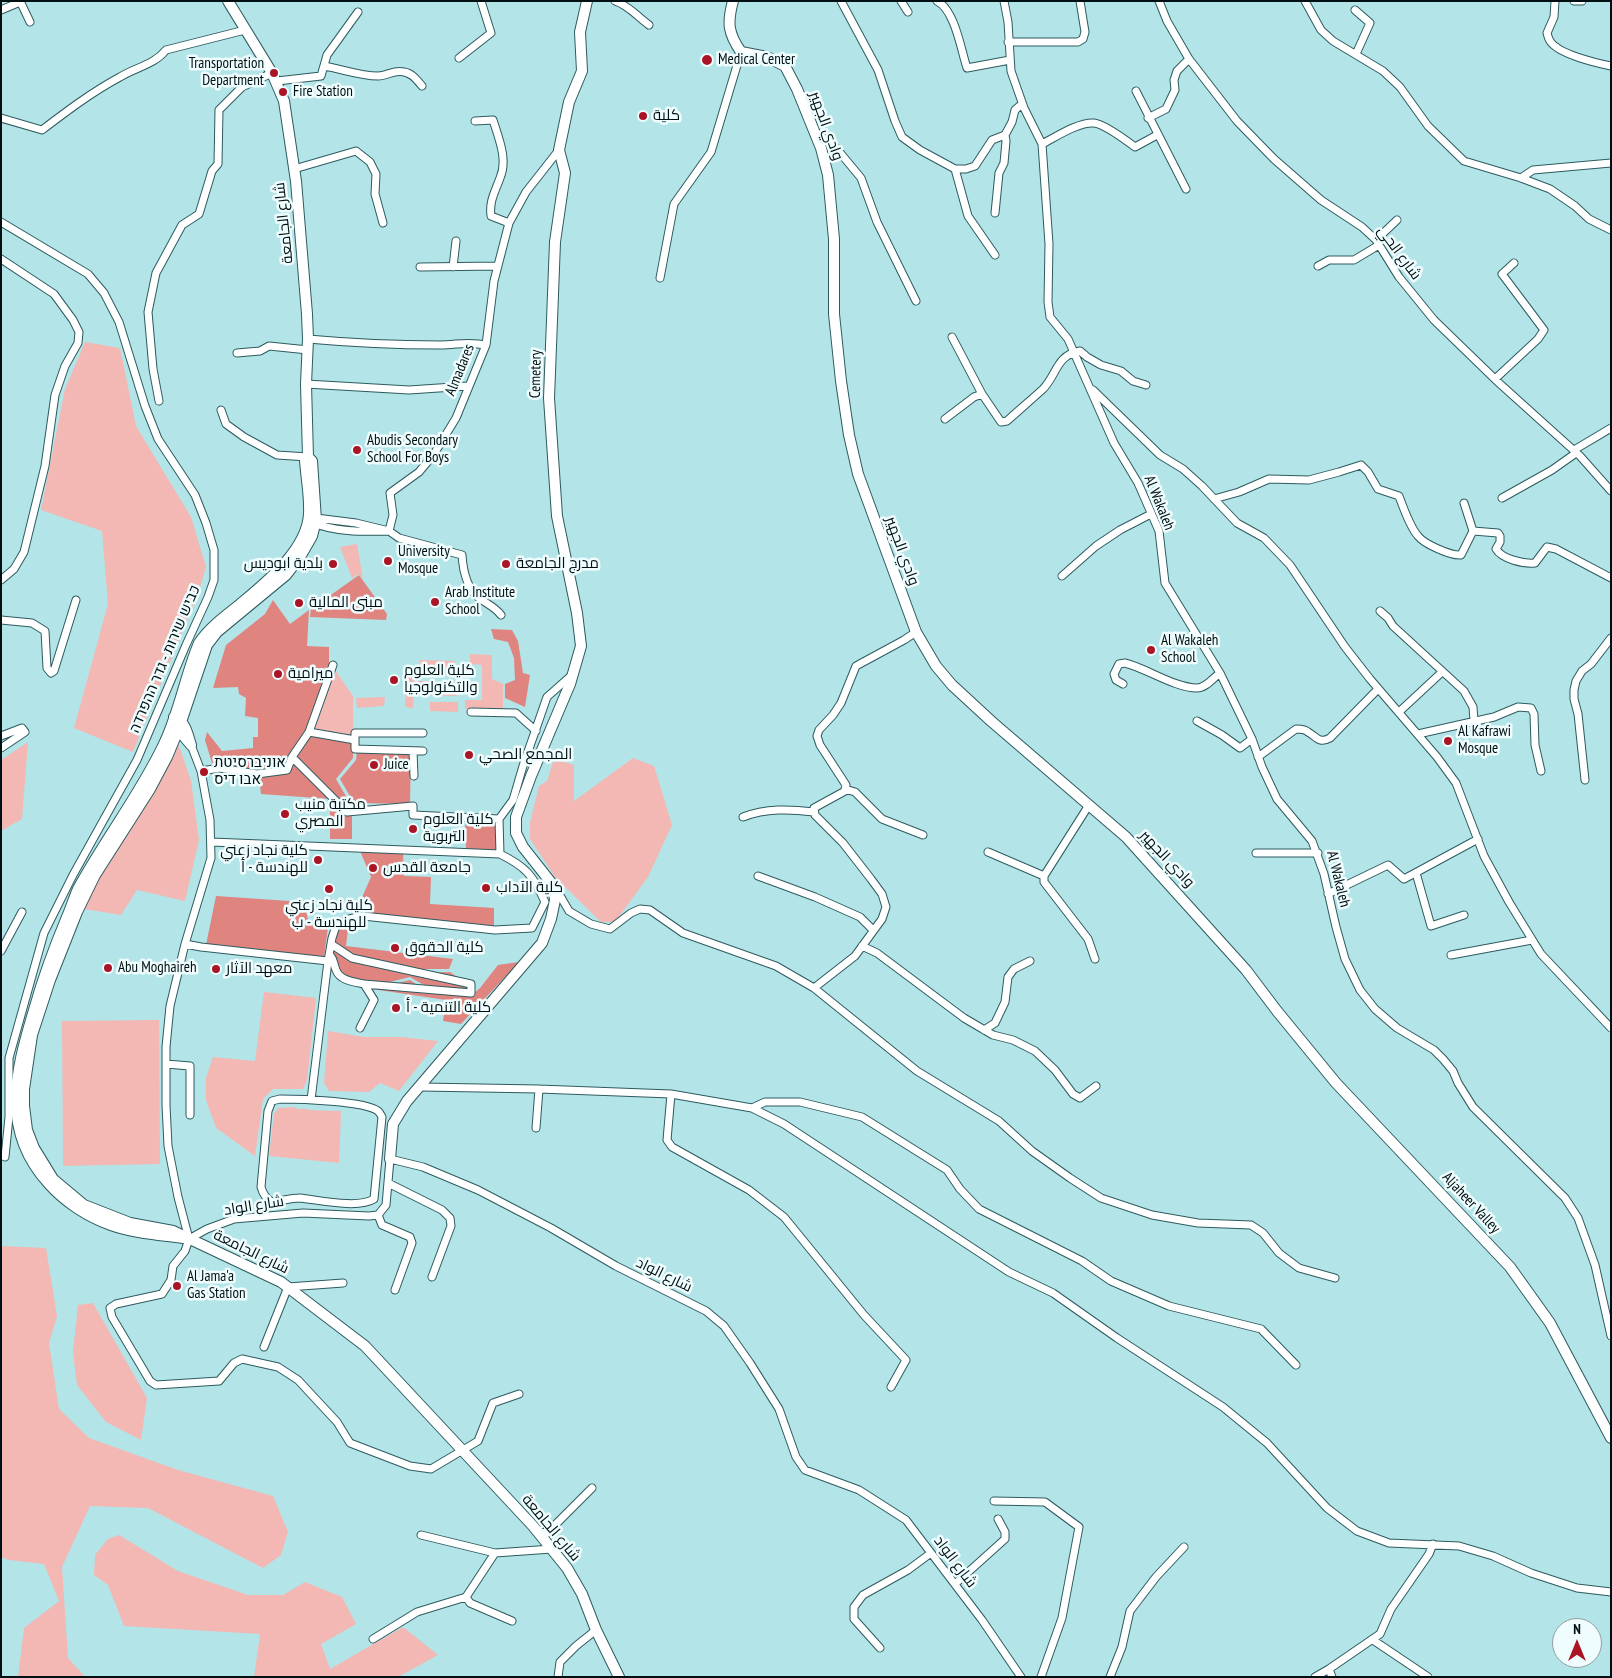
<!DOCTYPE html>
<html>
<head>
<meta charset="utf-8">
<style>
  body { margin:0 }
  #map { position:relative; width:1612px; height:1678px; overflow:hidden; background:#b3e4e8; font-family:"PT Sans Narrow",sans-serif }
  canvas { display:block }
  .frame { position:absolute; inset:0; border:2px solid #000f11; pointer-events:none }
  .north { position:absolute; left:1552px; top:1618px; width:50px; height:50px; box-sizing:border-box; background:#effdff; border:1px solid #8f9ea0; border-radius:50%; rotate:0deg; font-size:14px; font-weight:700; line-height:20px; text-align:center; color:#000f11 }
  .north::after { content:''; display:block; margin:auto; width:18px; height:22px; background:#aa1526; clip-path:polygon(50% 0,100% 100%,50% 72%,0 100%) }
</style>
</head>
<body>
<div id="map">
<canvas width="1612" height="1678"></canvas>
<div class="frame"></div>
<div class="north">N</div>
</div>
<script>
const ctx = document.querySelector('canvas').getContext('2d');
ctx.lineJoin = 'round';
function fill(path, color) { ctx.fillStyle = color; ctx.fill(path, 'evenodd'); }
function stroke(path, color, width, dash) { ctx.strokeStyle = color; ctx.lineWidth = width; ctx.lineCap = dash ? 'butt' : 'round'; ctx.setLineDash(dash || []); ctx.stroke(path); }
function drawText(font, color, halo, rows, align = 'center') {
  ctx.font = font + ' "PT Sans Narrow",Cairo,Heebo,sans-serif'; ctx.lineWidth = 5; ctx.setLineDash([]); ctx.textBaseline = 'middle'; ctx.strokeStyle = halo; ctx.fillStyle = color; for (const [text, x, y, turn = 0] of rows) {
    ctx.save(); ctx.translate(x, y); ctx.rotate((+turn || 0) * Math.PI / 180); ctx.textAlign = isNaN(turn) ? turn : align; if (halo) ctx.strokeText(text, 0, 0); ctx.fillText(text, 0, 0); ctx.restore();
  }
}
fill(new Path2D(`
  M 85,342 L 120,348 L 136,426 L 191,517 L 206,567 L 199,591 L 133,752 L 74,728 L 108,604 L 102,531 L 41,510 L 65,389 Z
  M 357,544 L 363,579 L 359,574 L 352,578 L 340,547 Z
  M 470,654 L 492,655 L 492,679 L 503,684 L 503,709 L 465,709 L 465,700 L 482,700 L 482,665 L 470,664 Z
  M 420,660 L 455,661 L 455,674 L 445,674 L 442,671 L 438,669 L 431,673 L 420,672 Z
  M 407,667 L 415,667 L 413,708 L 405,707 Z
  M 335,670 L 353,696 L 353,738 L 314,731 Z
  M 418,681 L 430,681 L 437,685 L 444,682 L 457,682 L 457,696 L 418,695 Z
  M 385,697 L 384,706 L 357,708 L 356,698 Z
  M 430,702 L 458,702 L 458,712 L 430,711 Z
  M 177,740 L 191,781 L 199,840 L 185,901 L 137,890 L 121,915 L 84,909 L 124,829 Z
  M 28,742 L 22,819 L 1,831 L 1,760 Z
  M 633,758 L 654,766 L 672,825 L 648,877 L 615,922 L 601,922 L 555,877 L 530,839 L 530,822 L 539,786 L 547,781 L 554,759 L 574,765 L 574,801 Z
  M 264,992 L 316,998 L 307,1080 L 303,1089 L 273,1089 L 263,1099 L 255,1156 L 216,1128 L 206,1100 L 206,1078 L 213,1057 L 255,1061 Z
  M 159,1020 L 160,1164 L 63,1166 L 62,1021 Z
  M 328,1031 L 364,1037 L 401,1037 L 438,1041 L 399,1091 L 380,1083 L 369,1092 L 329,1091 L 324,1083 Z
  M 293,1107 L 300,1110 L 301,1108 C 314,1112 328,1110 341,1111 L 339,1163 L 269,1156 L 274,1114 L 278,1108 Z
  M 1,1246 L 46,1248 L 57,1316 L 49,1343 L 59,1409 L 89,1438 L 178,1470 L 273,1496 L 288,1532 L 281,1555 L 263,1568 L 148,1508 L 90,1506 L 62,1567 L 68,1658 L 85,1677 L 18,1677 L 24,1628 L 59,1601 L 44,1564 L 9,1560 L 1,1557 Z
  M 93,1303 L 147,1398 L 141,1440 L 106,1422 L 77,1385 L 73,1352 L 78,1305 Z
  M 119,1535 L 178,1571 L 248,1595 L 283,1595 L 305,1582 L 342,1597 L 356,1624 L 321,1644 L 330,1669 L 403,1627 L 438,1655 L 398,1677 L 254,1677 L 260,1634 L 124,1626 L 108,1585 L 94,1575 L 95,1555 L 108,1539 Z`), '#f3b8b4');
fill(new Path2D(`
  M 359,575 L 387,614 L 386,620 L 310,617 L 311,609 Z
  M 273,600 L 290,624 L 309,610 L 307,646 L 329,647 L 329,667 L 305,732 L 284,766 L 257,770 L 220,765 L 212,763 L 205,740 L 207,732 L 222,751 L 253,748 L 253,737 L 258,737 L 258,718 L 245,716 L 246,698 L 239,694 L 238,687 L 213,688 L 226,645 L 265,614 Z
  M 491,629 L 512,630 L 518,641 L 523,673 L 530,675 L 525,707 L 505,698 L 505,684 L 515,680 L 514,658 L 508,642 L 494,639 Z
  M 310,734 L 353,742 L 353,758 L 336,779 L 350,803 L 352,810 L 348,810 L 294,757 Z
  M 357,751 L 411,753 L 410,804 L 354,803 L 340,779 L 356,760 Z
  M 293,761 L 330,799 L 261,794 L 259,776 L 288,771 Z
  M 330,800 L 352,814 L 352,839 L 330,839 Z
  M 465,821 L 496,822 L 496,850 L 466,849 Z
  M 360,851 L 403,852 L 404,876 L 431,877 L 430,904 L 494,908 L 494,926 L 416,921 L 360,914 L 363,895 L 371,877 Z
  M 216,896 L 304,902 L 308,920 L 329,920 L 324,957 L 206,945 Z
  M 349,921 L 346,946 L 453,959 L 449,969 L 413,969 L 353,956 L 333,944 L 337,927 Z
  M 332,946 L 352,959 L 413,973 L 450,972 L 469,985 L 469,992 L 429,988 L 410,977 L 370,987 L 343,976 L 332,954 Z
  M 519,962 L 461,1024 L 443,1021 L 446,1000 L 372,989 L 410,980 L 428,992 L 473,994 L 480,988 L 498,965 Z`), '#e08480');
const street = new Path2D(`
  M 20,1 L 30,22
  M 615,1 C 628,5 638,17 649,25
  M 841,1 L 878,70 L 895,121 L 902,137 L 920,150 L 955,169 L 966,169 L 975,166 L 992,140 L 1005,135 L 1012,122 L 1015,110 L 1022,104
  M 901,1 L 908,12
  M 937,1 C 955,10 961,50 967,68 L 1010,60
  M 1004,1 L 1008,22 L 1011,71 L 1024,108 L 1042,144 L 1049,244 L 1048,302 L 1050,317 L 1068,339 L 1114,443 L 1138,483 L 1159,531 L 1165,583 L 1220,673 L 1252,739 L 1262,767 L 1277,799 L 1312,841 L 1324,874 L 1336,927 L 1345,959 L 1360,990 L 1375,1009 L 1397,1028 L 1434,1050 L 1443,1059 L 1453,1071 L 1458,1083 L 1473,1107 L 1565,1198 L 1578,1218 L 1595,1265 L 1611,1336
  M 1159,1 L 1167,21 L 1189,59 L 1237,121 L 1274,159 L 1321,200 L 1362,227 L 1376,240 L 1399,277 L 1434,320 L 1499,383 L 1580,456 L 1611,491
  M 1305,1 L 1321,30 L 1333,41 L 1383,71 L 1400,87 L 1428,126 L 1464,161 L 1521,178 L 1550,189 L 1575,206 L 1589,219 L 1611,230
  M 1555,1 L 1554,17 L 1547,33 C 1548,36 1548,38 1550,41 C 1558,54 1596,63 1611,66
  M 1574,1 L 1582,1
  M 1,10 L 20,2
  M 1355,10 L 1370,23 L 1356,54
  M 1008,42 L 1078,42 L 1083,39 L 1085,32 L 1080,1
  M 459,58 L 491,33 L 481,1
  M 324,66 C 342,69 360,76 378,76 C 387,76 395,69 404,72 C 412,73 417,80 422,86
  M 277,81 L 321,76 L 327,55 L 358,12
  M 1136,91 L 1186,189
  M 1,118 L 42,130 C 67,111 92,92 120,77 C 136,67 154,65 166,50 L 245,30
  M 1148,118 L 1166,109 L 1175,90 L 1174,80 L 1177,71 L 1189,59
  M 475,121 L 493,120 C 499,139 508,160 500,178 C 495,192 489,201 491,216 L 509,223
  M 814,133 L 832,143 L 861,178 L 877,222 L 916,301
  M 1042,144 C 1056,137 1078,122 1094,123 C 1104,124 1127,141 1135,147 L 1157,135
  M 294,169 L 356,151 L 370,162 L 376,174 L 375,194 L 383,223
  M 955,169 L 968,216 L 995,255
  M 1521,178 L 1533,170 L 1611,163
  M 995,213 L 999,173 L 1004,163 L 1006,141 L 1005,135
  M 1,222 L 88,274 L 104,293 L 119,322 L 145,406 L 158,439 L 195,495 L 206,523 L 214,550 L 214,580 L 208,597 L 186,645 L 137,760 L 73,875 L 44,933 L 9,1058 L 9,1117 L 5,1157 L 1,1155
  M 1376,240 L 1397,220
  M 1,259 L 54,294 L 73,320 L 79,332 L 78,343 L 65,366 L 55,395 L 45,466 L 24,552 L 14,569 L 1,580
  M 1318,266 L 1329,260 L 1354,260 L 1379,245
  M 420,267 L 498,266
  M 453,267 L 456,241
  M 660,278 L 674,204 L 711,152 L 741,52
  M 952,337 L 982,394
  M 308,339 C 352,343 396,345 440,345 C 457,345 467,341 486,345
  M 237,353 L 260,351 L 269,346 L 308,350
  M 1495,379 L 1538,339 L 1544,330 L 1502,274 L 1514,263
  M 306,384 L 409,390 L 468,386
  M 1093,390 L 1160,455 L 1183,469 L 1202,486 L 1237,523 L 1264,538 L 1290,565 L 1345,647 L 1370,679 L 1437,757 L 1456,783 L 1484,856 L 1509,902 L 1541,954 L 1611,1028
  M 159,401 L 153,369 L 148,312 L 156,273 L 182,225 L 199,214 L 212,171 L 218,164 L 219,110 L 242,87 L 272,73
  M 221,410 L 226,424 L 244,437 L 277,455 L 308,457
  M 945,419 L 974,397 L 982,394 L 1001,422 L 1007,421 C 1019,410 1031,400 1043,389 C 1057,375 1056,355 1080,351 L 1087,357 L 1101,365 L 1121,371 L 1133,381 L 1146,385
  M 1574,450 L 1611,428
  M 1502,498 L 1552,470 L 1576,453
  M 1214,499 L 1239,492 L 1269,479 L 1309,480 L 1339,472 L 1361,465 L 1368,472 L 1378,489 L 1399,496 C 1403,507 1410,527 1418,536 C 1424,544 1451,556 1461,555 L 1473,531 L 1498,533 L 1500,536 L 1500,542 L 1496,549 C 1502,559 1523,564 1535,563 L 1547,547 L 1556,549 L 1611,578
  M 1464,503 L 1473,531
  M 316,518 L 356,523 L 389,531 C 361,532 334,532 308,521 Z
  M 1062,576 L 1096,546 L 1120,530 L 1151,514
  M 1380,611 L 1388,618 L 1393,626 L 1464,691 L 1473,707 L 1474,721
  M 501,615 C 495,607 487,604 479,598 C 466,588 463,570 462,555 L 399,538 L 389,531 L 393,515 L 390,493 L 419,472 L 434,454 L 456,418 L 486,345 L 494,281 L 509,223 L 526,192 L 559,150
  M 1,620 L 32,623 L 45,631 L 47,668 L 51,673 L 54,671 L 76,600
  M 1123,684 L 1116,680 L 1114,674 L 1119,664 L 1125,663 C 1146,668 1175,688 1197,688 C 1206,688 1213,678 1220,673
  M 471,712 L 516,713 L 536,731
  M 1399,712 L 1442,672
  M 1197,721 L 1222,735 L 1240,748 L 1252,739
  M 309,732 L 355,740
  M 423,733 L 355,733 L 355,749 L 423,751
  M 1418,734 L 1494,717 L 1518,707 L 1531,708 L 1534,714 L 1535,745 L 1541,771
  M 1,736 L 22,728 L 25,732 L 1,748
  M 413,751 L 414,776
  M 292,757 L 347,812 L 413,806 L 413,815 L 499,819 L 513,800 L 523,766 L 547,697 L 573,674
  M 1258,757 L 1296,729 C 1300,729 1305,729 1308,732 C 1317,737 1319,744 1330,738 L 1378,689
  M 201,771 L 220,768 L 257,774 L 287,770 L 292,757 L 309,732 L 333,665
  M 1585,780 L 1578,714 L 1574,699 L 1574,690 L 1576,681 L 1582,671 L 1591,664 L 1611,638
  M 845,789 L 855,792 L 882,819 L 923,835
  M 1089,805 L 1044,876 L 1044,882 L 1088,939 L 1095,959
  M 743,817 C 766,808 790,809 814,812
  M 499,819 L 500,854
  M 988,852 L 1044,876
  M 1256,853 L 1318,853
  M 1416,873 L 1431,926 L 1464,915
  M 758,876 L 815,897 L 860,917 L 873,930
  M 555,887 L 569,911 L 591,924 L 610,929 L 631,913 L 640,909 L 650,910 L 683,933 L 776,966 L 814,988 L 917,1071 L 999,1121 L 1032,1151 L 1070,1178 L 1101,1198 L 1152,1215 L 1198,1223 L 1251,1225 L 1263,1233 L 1279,1253 L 1299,1268 L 1335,1278
  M 1328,894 L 1388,865 L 1404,879 L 1478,839
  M 185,944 L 201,947 L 328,961 L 332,938 L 336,926 L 349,919 L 363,916 L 495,930 L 532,928 L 545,902 C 533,875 526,867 500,854 L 212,842
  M 331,944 L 352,958 L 471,984 L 471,993 L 364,984
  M 862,946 L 877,953 L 964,1018 L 993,1035 L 1013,1040 L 1035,1051 L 1055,1070 L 1073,1094 L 1080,1098 L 1096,1086
  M 1,951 L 22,912
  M 330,955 C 335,961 333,963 336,970 C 340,981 355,982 364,984 L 374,1000 L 360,1028
  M 1451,955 L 1532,940
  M 814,988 L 855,956 L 882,919 L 886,907 L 882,894 L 871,879 L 843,843 L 815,815 L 814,808 L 845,791 L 846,785 L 820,745 L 817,736 L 819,730 L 833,715 L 841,703 L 856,666 L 904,640 L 916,632
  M 984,1030 L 995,1023 L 1005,1002 L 1008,977 L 1014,969 L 1030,961
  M 166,1064 L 190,1066 L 190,1115
  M 421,1087 L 539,1089 L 671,1094 L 752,1108 L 784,1124 L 1009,1272 L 1053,1293 L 1117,1338 L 1223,1407 L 1267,1443 L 1327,1508 L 1357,1531 L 1389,1543 L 1459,1546 L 1493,1556 L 1531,1573 L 1577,1588 L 1611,1592
  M 671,1094 L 667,1140 L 672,1147 L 749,1190 L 784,1217 L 864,1315 L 906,1360 L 891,1387
  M 280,1099 C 299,1099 365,1101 378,1111 C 379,1112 381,1115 382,1117 L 374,1199 C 358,1209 319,1200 300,1198 C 291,1198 281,1201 272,1202 C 266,1199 263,1194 261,1187 L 268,1111 L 272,1101 Z
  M 311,1100 L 328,961
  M 752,1108 L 765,1102 L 800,1102 L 862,1117 L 947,1170 L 960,1189 L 979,1209 L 1082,1261 L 1111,1281 L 1169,1306 L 1261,1329 L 1296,1365
  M 536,1128 L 539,1089
  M 388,1183 L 442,1210 L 450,1218 L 451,1226 L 432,1277
  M 378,1215 L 382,1225 L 410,1237 L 412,1243 L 395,1290
  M 189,1239 L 207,1229 L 234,1219 L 303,1213 L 369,1216 L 378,1215 L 386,1205 L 390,1159 L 423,1167 L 478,1190 L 551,1228 L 616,1266 L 706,1311 L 724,1326 L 750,1363 L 779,1409 L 796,1457 L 805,1470 L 859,1490 L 906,1520 L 982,1620 L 1021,1677
  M 189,1239 L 185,1251 L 173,1266 L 171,1280 L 162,1294 L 116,1304 L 110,1308 L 112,1317 L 150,1381 L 156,1385 L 219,1381 L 234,1363 L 242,1359 L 278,1367 L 298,1380 L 337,1422 L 350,1443 L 410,1466 L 431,1469 L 478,1441 L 493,1403 L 519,1394
  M 189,1239 L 178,1197 L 168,1146 L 166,1105 L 166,1047 L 170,1006 L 185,944 L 211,858 L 210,820 L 201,771 L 191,745
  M 264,1347 L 288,1287 L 343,1283
  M 994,1501 L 1045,1502 L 1079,1527 L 1062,1618 L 1041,1677
  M 421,1535 L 495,1553
  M 542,1538 L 592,1488
  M 955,1584 L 1005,1539 L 1005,1532 L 998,1519
  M 466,1597 L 470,1603 L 512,1621
  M 373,1639 L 417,1612 L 466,1597 L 495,1553 L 552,1549
  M 1373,1640 L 1428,1677
  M 880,1648 L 854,1619 L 854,1607 L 863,1595 L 908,1570 L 931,1553
  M 1329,1669 L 1332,1677
  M 558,1677 L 560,1662 L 576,1646 L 596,1630
  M 1110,1677 L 1122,1647 L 1130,1611 L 1156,1577 L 1184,1547
  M 1315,1677 L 1329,1669 L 1380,1634 L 1391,1609 L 1429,1554 L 1433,1544`);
const secondary = new Path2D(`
  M 228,1 L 272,73 L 284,101 L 296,181 L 307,314 L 308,339 L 306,384 L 308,457
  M 733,1 C 727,23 728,33 741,52 L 767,57 L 785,66 L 797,89 L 821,148 L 828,175 L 834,239 L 834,314 L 841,381 L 849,435 L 858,474 L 916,632 L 936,666 L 952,685 L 991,721 L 1126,837 L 1246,970 L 1277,1011 L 1336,1083 L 1510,1267 L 1550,1323 L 1611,1438
  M 174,717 C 186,722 187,733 191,745 L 181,733 Z
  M 390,1159 L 393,1124 L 407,1101 L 542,943 L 551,919 L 555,900 L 553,885 L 523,847 L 516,833 L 516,817 L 531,776 L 570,684 L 581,646 L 577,613 L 557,516 L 549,398 L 555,242 L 565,173 L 559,150 L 569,102 L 582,71 L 580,32 L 587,1
  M 189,1239 C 163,1235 136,1234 111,1225 C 88,1217 65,1202 49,1184 C 0,1130 15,1073 34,1010 C 43,978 54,948 67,917 C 71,908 74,898 78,889 C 104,841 139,796 163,746 C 179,714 185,676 199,643 C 209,628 224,617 238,606 C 264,584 307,551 309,514 C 310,496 306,477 305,460 L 308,457 L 312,461 L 316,520 L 312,536 L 300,557 L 286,575 L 217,632 L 207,645 L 179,728 L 167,757 L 150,789 L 95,875 L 77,912 L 50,980 L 32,1035 L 24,1089 L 24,1106 L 27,1130 L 34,1148 L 53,1179 L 84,1205 L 130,1223 L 173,1231 L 281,1282 L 365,1346 L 533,1526 L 567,1568 L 582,1594 L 596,1630 L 619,1677`);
stroke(street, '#2d5b5f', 9);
stroke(secondary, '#2d5b5f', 12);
stroke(street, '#fff', 7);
stroke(secondary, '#fff', 10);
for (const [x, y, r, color] of [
  [707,60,6,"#aa1526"],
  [274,73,5,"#aa1526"],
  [283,92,5,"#aa1526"],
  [643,116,5,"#aa1526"],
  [357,450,5,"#aa1526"],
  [388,561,5,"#aa1526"],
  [333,564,5,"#aa1526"],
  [506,564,5,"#aa1526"],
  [435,602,5,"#aa1526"],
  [299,603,5,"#aa1526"],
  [1151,650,5,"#aa1526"],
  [278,674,5,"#aa1526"],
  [394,680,5,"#aa1526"],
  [1448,741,5,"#aa1526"],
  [469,755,5,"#aa1526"],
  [374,765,5,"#aa1526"],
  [204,772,5,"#aa1526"],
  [285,814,5,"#aa1526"],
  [413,829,5,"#aa1526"],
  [318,860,5,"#aa1526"],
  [373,868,5,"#aa1526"],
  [486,888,5,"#aa1526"],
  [329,889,5,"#aa1526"],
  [395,948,5,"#aa1526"],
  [108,968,5,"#aa1526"],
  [216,969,5,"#aa1526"],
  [396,1008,5,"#aa1526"],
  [177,1286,5,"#aa1526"]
]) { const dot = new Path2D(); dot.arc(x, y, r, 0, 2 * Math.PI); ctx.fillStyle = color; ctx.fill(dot); stroke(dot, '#effdff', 2); }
drawText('15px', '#000f11', '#effdff', [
  ["Medical Center",718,60],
  ["Transportation",264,64,"right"],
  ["Department",264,81,"right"],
  ["Fire Station",293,92],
  ["كلية",653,116],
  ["Abudis Secondary",367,441],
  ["School For Boys",367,458],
  ["University",398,552],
  ["Mosque",398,569],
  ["بلدية ابوديس",323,564,"right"],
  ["مدرج الجامعة",516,564],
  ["Arab Institute",445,593],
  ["School",445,610],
  ["مبنى المالية",309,603],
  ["Al Wakaleh",1161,641],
  ["School",1161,658],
  ["كلية العلوم",404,671],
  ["والتكنولوجيا",404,688],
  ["ميرامية",288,674],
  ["Al Kafrawi",1458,732],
  ["Mosque",1458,749],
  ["المجمع الصحي",479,755],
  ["אוניברסיטת",214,763],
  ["אבו דיס",214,780],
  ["Juice",384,765],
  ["مكتبة منيب",295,805],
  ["المصري",295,822],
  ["كلية العلوم",423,820],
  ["التربوية",423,837],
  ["كلية نجاد زعني",308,851,"right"],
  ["للهندسة - أ",308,868,"right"],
  ["جامعة القدس",383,868],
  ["كلية الآداب",496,888],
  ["كلية نجاد زعني",329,906,"center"],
  ["للهندسة - ب",329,923,"center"],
  ["كلية الحقوق",405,948],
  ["Abu Moghaireh",118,968],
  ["معهد الآثار",226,969],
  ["كلية التنمية - أ",406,1008],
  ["Al Jama'a",187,1277],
  ["Gas Station",187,1294]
], 'left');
drawText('15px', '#000f11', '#effdff', [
  ["وادي الجهير",826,126,70],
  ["شارع الجامعة",284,223,-96],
  ["شارع الحي",1399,253,54],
  ["Almadares",460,370,-68],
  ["Cemetery",536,374,-89],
  ["Al Wakaleh",1159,503,68],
  ["وادي الجهير",902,551,70],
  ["כביש שירות - גדר ההפרדה",165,659,-67],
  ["وادي الجهير",1167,859,47],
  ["Al Wakaleh",1338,879,76],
  ["Aljaheer Valley",1471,1203,47],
  ["شارع الواد",254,1206,-9],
  ["شارع الجامعة",251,1252,26],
  ["شارع الواد",664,1275,26],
  ["شارع الجامعة",551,1528,50],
  ["شارع الواد",955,1562,53]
]);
</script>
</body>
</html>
